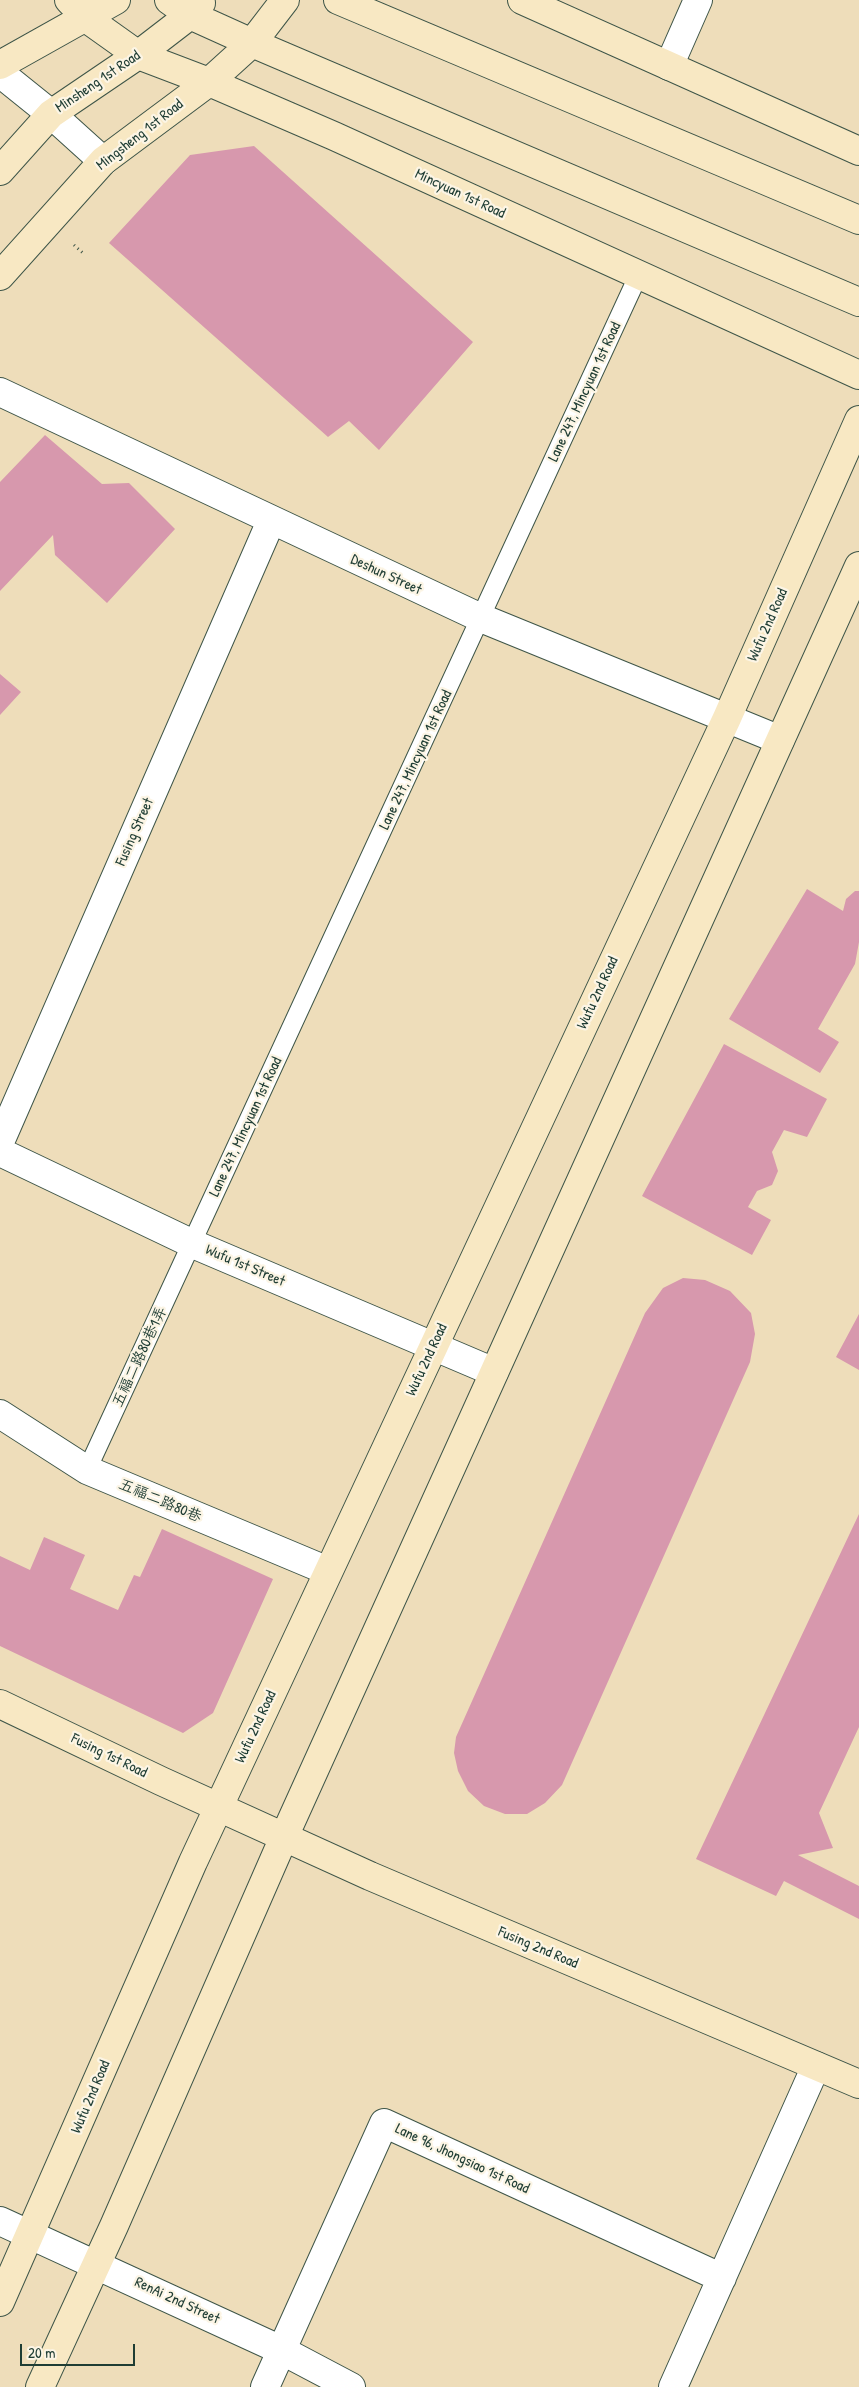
<!DOCTYPE html>
<html>
<head>
<meta charset="utf-8">
<style>
  body { margin:0 }
  #map { position:relative; width:859px; height:2387px; overflow:hidden; background:#eeddba; font-family:"Patrick Hand",sans-serif }
  canvas { display:block }
  .scale { position:absolute; left:20px; top:2344px; width:115px; height:22px; box-sizing:border-box; border:2px solid #1f3d34; border-top:0; padding-left:6px; font-size:15px; line-height:18px; white-space:nowrap; color:#1f3d34; -webkit-text-stroke:4px #fcf5e5; paint-order:stroke }
</style>
</head>
<body>
<div id="map">
<canvas width="859" height="2387"></canvas>
<div class="scale">20 m</div>
</div>
<script>
const ctx = document.querySelector('canvas').getContext('2d');
ctx.lineJoin = 'round';
function fill(path, color) { ctx.fillStyle = color; ctx.fill(path, 'evenodd'); }
function stroke(path, color, width, dash) { ctx.strokeStyle = color; ctx.lineWidth = width; ctx.lineCap = dash ? 'butt' : 'round'; ctx.setLineDash(dash || []); ctx.stroke(path); }
function drawText(font, color, halo, rows, align = 'center') {
  ctx.font = font + ' "Patrick Hand","LXGW WenKai TC",sans-serif'; ctx.lineWidth = 4.5; ctx.setLineDash([]); ctx.textBaseline = 'middle'; ctx.strokeStyle = halo; ctx.fillStyle = color; for (const [text, x, y, turn = 0] of rows) {
    ctx.save(); ctx.translate(x, y); ctx.rotate((+turn || 0) * Math.PI / 180); ctx.textAlign = isNaN(turn) ? turn : align; if (halo) ctx.strokeText(text, 0, 0); ctx.fillText(text, 0, 0); ctx.restore();
  }
}
fill(new Path2D(`
  M 254,146 L 473,342 L 379,450 L 349,421 L 328,437 L 109,243 L 190,155 Z
  M 45,435 L 102,484 L 129,483 L 175,529 L 107,603 L 55,555 L 53,535 L 0,591 L 0,482 Z
  M 0,674 L 21,692 L 0,715 Z
  M 807,889 L 843,911 L 846,899 L 855,891 L 859,891 L 859,942 L 855,964 L 818,1029 L 839,1042 L 820,1073 L 729,1019 Z
  M 724,1044 L 827,1099 L 807,1137 L 784,1130 L 772,1152 L 778,1171 L 772,1185 L 757,1191 L 748,1207 L 771,1220 L 752,1255 L 642,1196 Z
  M 683,1278 L 705,1280 L 730,1291 L 751,1313 L 755,1334 L 750,1362 L 562,1785 L 545,1803 L 527,1814 L 505,1814 L 484,1806 L 468,1791 L 458,1771 L 454,1753 L 456,1737 L 645,1313 L 663,1288 Z
  M 859,1314 L 859,1370 L 836,1357 Z
  M 859,1514 L 859,1727 L 819,1813 L 833,1848 L 798,1855 L 859,1886 L 859,1919 L 784,1881 L 776,1896 L 696,1859 Z
  M 162,1529 L 273,1579 L 213,1713 L 183,1733 L 0,1646 L 0,1556 L 30,1570 L 44,1537 L 85,1555 L 70,1589 L 118,1610 L 134,1575 L 140,1577 Z`), '#d798ad');
const lane = new Path2D(`
  M 87,1470 L 638,276`);
const street = new Path2D(`
  M 669,66 L 698,0
  M 0,73 L 51,114 L 103,161
  M 0,392 L 481,618 L 780,740
  M 0,1142 L 271,521
  M 0,1152 L 193,1244 L 494,1372
  M 0,1414 L 87,1470 L 328,1571
  M 0,2221 L 281,2350 L 351,2387
  M 265,2387 L 384,2123 L 722,2278
  M 673,2387 L 816,2066`);
const secondary = new Path2D(`
  M 69,0 L 86,18 L 138,55 L 209,82 L 334,136 L 859,375
  M 169,0 L 190,15 L 252,43 L 859,302
  M 338,0 L 859,220
  M 522,0 L 859,151
  M 0,65 L 116,0
  M 0,171 L 51,114 L 138,55 L 190,15 L 201,3
  M 0,276 L 103,161 L 209,82 L 252,43 L 285,0
  M 0,1704 L 161,1781 L 370,1876 L 859,2084
  M 0,2302 L 193,1862 L 727,718 L 859,420
  M 40,2387 L 114,2226 L 284,1837 L 859,566`);
stroke(lane, '#3e5548', 20);
stroke(street, '#3e5548', 30);
stroke(secondary, '#3e5548', 30);
stroke(new Path2D(`
  M 74,245 L 84,254`), '#3e5548', 3, [1, 4]);
stroke(lane, '#fff', 18);
stroke(street, '#fff', 28);
stroke(secondary, '#f8e8c3', 28);
drawText('15px', '#1f3d34', '#fcf5e5', [
  ["Minsheng 1st Road",98,82,-34],
  ["Mingsheng 1st Road",140,135,-38],
  ["Mincyuan 1st Road",460,194,25],
  ["Lane 247, Mincyuan 1st Road",585,392,-65],
  ["Deshun Street",386,575,25],
  ["Wufu 2nd Road",768,625,-66],
  ["Lane 247, Mincyuan 1st Road",416,760,-65],
  ["Fusing Street",135,832,-66],
  ["Wufu 2nd Road",598,993,-65],
  ["Lane 247, Mincyuan 1st Road",246,1127,-65],
  ["Wufu 1st Street",245,1266,23],
  ["五福二路80巷1弄",140,1357,-65],
  ["Wufu 2nd Road",427,1360,-65],
  ["五福二路80巷",160,1501,23],
  ["Wufu 2nd Road",256,1727,-65],
  ["Fusing 1st Road",109,1756,26],
  ["Fusing 2nd Road",538,1948,23],
  ["Wufu 2nd Road",91,2097,-67],
  ["Lane 96, Jhongsiao 1st Road",462,2159,25],
  ["RenAi 2nd Street",177,2301,25]
]);
</script>
</body>
</html>
